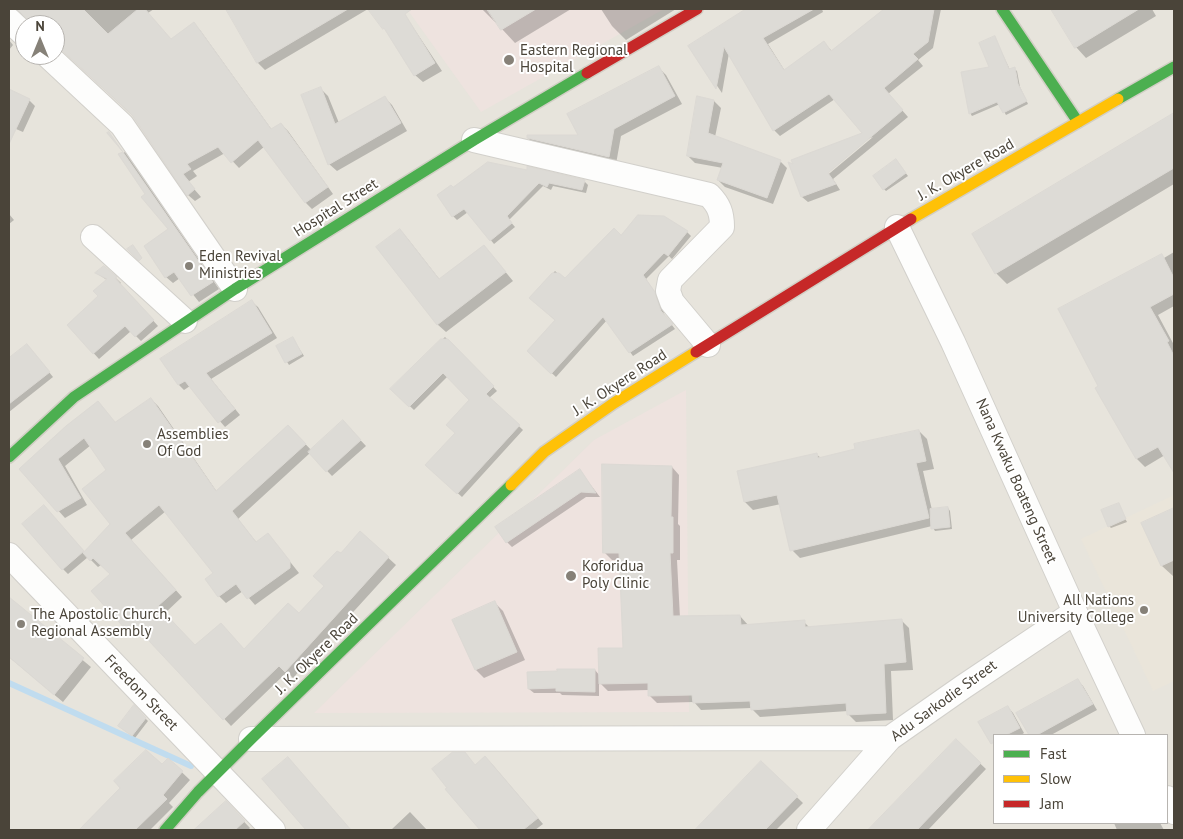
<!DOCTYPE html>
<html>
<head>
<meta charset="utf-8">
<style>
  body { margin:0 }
  #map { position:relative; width:1183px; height:839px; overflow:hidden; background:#f4f2ee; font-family:"PT Sans",sans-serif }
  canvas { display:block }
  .frame { position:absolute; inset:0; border:10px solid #4a4439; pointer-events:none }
  .legend { position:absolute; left:993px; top:734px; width:175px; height:90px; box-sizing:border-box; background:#fff; border:1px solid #b7b4b0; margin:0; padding:6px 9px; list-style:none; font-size:15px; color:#4a4439 }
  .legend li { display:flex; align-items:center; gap:10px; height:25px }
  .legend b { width:25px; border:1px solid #b7b4b0 }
  .north { position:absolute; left:15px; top:15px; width:50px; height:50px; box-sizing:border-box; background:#fff; border:1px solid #b7b4b0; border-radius:50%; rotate:0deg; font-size:14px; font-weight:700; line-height:20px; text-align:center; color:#4a4439 }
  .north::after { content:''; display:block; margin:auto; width:18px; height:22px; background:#868178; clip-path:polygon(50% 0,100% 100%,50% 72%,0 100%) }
</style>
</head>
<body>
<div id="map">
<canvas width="1183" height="839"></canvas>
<div class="frame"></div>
<ul class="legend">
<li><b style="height:6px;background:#4caf50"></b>Fast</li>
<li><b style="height:6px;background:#ffc107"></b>Slow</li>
<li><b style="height:6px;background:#c62828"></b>Jam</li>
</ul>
<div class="north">N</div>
</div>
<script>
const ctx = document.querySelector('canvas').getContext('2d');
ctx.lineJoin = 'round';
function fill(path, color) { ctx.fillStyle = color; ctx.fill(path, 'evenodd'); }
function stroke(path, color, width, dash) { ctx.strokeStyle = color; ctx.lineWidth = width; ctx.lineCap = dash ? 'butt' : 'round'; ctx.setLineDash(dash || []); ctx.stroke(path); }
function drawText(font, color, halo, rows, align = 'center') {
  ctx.font = font + ' "PT Sans",sans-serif'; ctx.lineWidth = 4; ctx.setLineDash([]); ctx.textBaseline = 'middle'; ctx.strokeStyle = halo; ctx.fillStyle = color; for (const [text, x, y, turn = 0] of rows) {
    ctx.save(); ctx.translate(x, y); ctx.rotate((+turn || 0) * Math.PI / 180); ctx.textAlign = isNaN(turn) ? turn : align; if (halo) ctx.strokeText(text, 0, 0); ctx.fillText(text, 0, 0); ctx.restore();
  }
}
fill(new Path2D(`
  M 9,9 L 1174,9 L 1174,830 L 9,830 ZM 25,25 L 55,25 L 55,55 L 25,55 ZM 994,735 L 1167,735 L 1167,823 L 994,823 Z`), '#e7e4dc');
fill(new Path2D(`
  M 1174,495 L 1174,681 L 1153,691 L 1081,539 Z`), '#eae5da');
fill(new Path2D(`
  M 407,9 L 664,9 L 481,112 Z
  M 686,390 L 689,712 L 314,713 L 594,440 Z`), '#eee3df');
fill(new Path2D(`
  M 10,9 L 154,9 L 148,13 L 171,40 L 194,24 L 200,30 L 272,130 L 281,124 L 288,131 L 333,194 L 312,209 L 306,203 L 265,146 L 239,168 L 225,153 L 193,171 L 197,176 L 188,182 L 201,197 L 195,201 L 188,195 L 133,116 L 64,51 L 55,48 L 55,25 L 36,25 L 26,16 L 20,13 L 14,13 Z
  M 227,9 L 368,9 L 265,70 L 258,63 Z
  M 370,9 L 401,9 L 442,71 L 423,82 L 415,75 L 390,34 Z
  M 482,9 L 571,9 L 515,43 L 502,29 L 497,22 L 496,23 Z
  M 601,9 L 676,9 L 626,40 L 612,26 Z
  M 748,9 L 822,9 L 823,12 L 768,44 L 785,71 L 824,43 L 832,51 L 886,9 L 941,9 L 933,48 L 918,60 L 923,66 L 888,94 L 908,117 L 833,179 L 840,190 L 808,202 L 802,197 L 790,164 L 796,166 L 864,134 L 835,99 L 780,136 L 774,130 L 729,53 L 722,93 L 690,46 ZM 873,137 L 824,178 L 823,176 L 867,139 Z
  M 1052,9 L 1082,9 L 1084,11 L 1088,9 L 1152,9 L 1156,16 L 1086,58 L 1076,47 Z
  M 995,38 L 1010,70 L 1014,69 L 1017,71 L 1020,87 L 1028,104 L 1006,115 L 1000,104 L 972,116 L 970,113 L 991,68 Z
  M 9,40 L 13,45 L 9,50 Z
  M 659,68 L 666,75 L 682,104 L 621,136 L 616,164 L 535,145 L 528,138 L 581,137 Z
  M 321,89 L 328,96 L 339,123 L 384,97 L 392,105 L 407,131 L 337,171 L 329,164 Z
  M 9,91 L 29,100 L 35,106 L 23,132 L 9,126 Z
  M 714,101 L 721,108 L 715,137 L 780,161 L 787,168 L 773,204 L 725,187 L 718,180 L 723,168 L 695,163 L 688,156 Z
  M 1174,115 L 1174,184 L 1007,284 L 996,273 L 974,235 Z
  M 125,152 L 219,289 L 199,302 L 180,278 L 173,283 L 166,277 L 170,230 L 120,155 Z
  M 898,163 L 908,176 L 886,191 L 884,189 Z
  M 488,164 L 584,181 L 588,185 L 586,193 L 553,186 L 551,190 L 543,186 L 509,220 L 515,227 L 494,244 L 468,212 L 457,220 L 453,216 L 453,189 Z
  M 9,214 L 14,220 L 9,224 Z
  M 400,230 L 408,239 L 440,280 L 484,246 L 513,281 L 446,332 L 437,324 Z
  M 687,232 L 691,236 L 672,259 L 669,256 L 646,279 L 658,297 L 665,316 L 675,329 L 633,356 L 607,320 L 556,377 L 528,351 L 556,321 L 531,298 L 555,271 L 565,280 L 621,237 Z
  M 1174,252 L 1174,306 L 1158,315 L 1174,345 L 1174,471 L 1165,455 L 1145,467 L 1137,459 L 1100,386 L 1164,258 Z
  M 104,267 L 121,283 L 120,284 L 158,326 L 141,341 L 131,331 L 99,359 L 68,325 L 100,296 L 107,280 L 96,273 Z
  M 252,302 L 258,307 L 277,338 L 211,379 L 240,415 L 225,427 L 190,386 L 184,390 L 179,385 L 162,359 Z
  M 445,337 L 497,391 L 489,398 L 523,430 L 462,497 L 427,465 L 457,433 L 471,400 L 448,376 L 414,410 L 392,389 Z
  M 293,339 L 304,356 L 289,365 L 278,347 Z
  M 27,345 L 53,377 L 9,412 L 9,360 Z
  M 151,399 L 158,406 L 217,492 L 295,433 L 312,451 L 348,427 L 366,446 L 332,476 L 310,453 L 238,519 L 257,543 L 268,534 L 299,573 L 255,605 L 243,591 L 226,603 L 219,596 L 207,579 L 215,573 L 166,511 L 131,540 L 182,597 L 164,614 L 195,647 L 245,651 L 299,615 L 325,586 L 341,555 L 361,533 L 396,565 L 293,678 L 287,672 L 231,726 L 143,632 L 136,638 L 93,591 L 112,574 L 101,565 L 98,567 L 88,557 L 68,574 L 63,569 L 49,512 L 85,553 L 112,524 L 108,470 L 91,445 L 65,466 L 87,505 L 65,518 L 21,469 L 67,426 L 116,424 Z
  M 919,431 L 927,439 L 934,469 L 923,471 L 932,510 L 948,508 L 950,511 L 952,529 L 935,531 L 932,526 L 800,558 L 792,550 L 781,504 L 753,510 L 745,502 L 738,472 L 816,454 L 821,458 L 857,450 Z
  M 672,467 L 679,475 L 678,524 L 680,526 L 680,560 L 677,560 L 680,618 L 740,616 L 748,625 L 804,622 L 810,628 L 901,620 L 909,628 L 913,670 L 891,671 L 893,720 L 856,722 L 848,714 L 848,711 L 760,717 L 751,708 L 701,710 L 694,702 L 657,703 L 649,695 L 649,690 L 608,691 L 599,682 L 599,696 L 562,695 L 560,693 L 534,693 L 529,689 L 595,670 L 600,676 L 625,649 L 621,560 L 612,560 L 604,552 Z
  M 580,471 L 600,497 L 586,497 L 512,547 L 507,542 Z
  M 1119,507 L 1127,522 L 1111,528 L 1109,526 Z
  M 1174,509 L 1174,576 L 1173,576 L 1162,566 L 1143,524 Z
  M 9,599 L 91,667 L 63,702 L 9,657 Z
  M 495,603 L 503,611 L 525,660 L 484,678 L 476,670 Z
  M 1078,681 L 1083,686 L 1097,710 L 1051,735 L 1031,735 L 1018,713 Z
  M 134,707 L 148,721 L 135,738 L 122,728 Z
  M 1008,707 L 1013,713 L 1024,733 L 1021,735 L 994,735 L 994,745 L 980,723 Z
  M 956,741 L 986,769 L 928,830 L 871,830 Z
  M 168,759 L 190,780 L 169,803 L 173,807 L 150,830 L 87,830 L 84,827 L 162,766 Z
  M 491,763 L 543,824 L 535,830 L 482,830 L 447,790 L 475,766 Z
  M 761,763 L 803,803 L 776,830 L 696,830 Z
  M 226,803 L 250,828 L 248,830 L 196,830 Z
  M 410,812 L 427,830 L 391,830 Z
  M 1114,823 L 1160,823 L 1164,830 L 1117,830 Z`), '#0003');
stroke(new Path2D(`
  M 9,683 L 191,766`), '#c0dcef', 6);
const building = new Path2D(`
  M 16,9 L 83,9 L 108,34 L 138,9 L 145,9 L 171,39 L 194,22 L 271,129 L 281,123 L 328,187 L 305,203 L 258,140 L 231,163 L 218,147 L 187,164 L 191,169 L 183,174 L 195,189 L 187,196 L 132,115 L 55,44 L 55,25 L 34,25 Z
  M 226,9 L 348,9 L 257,63 Z
  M 368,9 L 412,9 L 405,14 L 435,63 L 414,76 L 384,28 L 383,29 Z
  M 487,9 L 536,9 L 501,30 Z
  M 746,9 L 814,9 L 763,38 L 784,70 L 824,41 L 831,51 L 884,9 L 934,9 L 928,42 L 913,54 L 918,59 L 884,88 L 903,110 L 828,173 L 836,184 L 801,197 L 788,162 L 793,164 L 791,160 L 862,133 L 829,94 L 773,131 L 724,47 L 716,89 L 688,46 Z
  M 1051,9 L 1139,9 L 1075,48 Z
  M 995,36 L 1009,69 L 1015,67 L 1018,84 L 1027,101 L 1003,113 L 997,102 L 969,114 L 961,72 L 989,67 L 979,43 Z
  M 659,66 L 675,96 L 614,129 L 609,157 L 527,138 L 527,135 L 578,135 L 567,114 Z
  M 321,87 L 335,124 L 385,96 L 401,123 L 328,165 L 301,95 Z
  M 9,89 L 30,99 L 9,144 Z
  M 697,96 L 714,100 L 708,133 L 781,160 L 767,198 L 717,180 L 723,163 L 687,156 Z
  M 1174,113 L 1174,168 L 995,274 L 972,234 Z
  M 109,132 L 213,282 L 191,296 L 174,272 L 165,278 L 144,246 L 168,229 L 141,197 L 145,194 L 118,154 L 123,152 L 107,133 Z
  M 896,159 L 906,173 L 883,190 L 873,176 Z
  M 488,162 L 527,170 L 527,166 L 585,180 L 582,190 L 549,183 L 547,187 L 539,183 L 507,216 L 512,223 L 490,241 L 464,209 L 452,217 L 437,195 L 451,185 L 453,187 Z
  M 638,215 L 664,216 L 688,231 L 668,256 L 664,253 L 643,275 L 655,292 L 661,311 L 673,324 L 629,353 L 603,317 L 551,374 L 527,351 L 555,320 L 529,298 L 552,273 L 559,273 L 565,278 L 614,228 L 621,235 Z
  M 400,229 L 439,279 L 484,245 L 506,272 L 437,325 L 376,247 Z
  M 133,245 L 142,258 L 139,261 L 127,249 Z
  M 1162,254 L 1174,278 L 1174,294 L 1150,307 L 1169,341 L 1167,342 L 1174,356 L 1174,473 L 1158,447 L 1136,459 L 1095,388 L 1098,386 L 1058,309 Z
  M 104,266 L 117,277 L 115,278 L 154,320 L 135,337 L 125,326 L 93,354 L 67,325 L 98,296 L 93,291 L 107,279 L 95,273 Z
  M 252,300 L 272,333 L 206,373 L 235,409 L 218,423 L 185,381 L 178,385 L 160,359 Z
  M 293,337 L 302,354 L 285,363 L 276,346 Z
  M 441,339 L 448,339 L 494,386 L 486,394 L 520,425 L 457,494 L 425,465 L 455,433 L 446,425 L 469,400 L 443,373 L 409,407 L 390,389 Z
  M 27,344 L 50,372 L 9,404 L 9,358 Z
  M 151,398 L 216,491 L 288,425 L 306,444 L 232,511 L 256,542 L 268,533 L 290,561 L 290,568 L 247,599 L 236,584 L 218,597 L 205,579 L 213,573 L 159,505 L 125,533 L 176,590 L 158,606 L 195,645 L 221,623 L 244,649 L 288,603 L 299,613 L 324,586 L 313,576 L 337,551 L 341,553 L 360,531 L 389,557 L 285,672 L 279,666 L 223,720 L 135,626 L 128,632 L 91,591 L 110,574 L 93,558 L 90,561 L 83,553 L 110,524 L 82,489 L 106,470 L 84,438 L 58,459 L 81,498 L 57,512 L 19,469 L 66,426 L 98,401 L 115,422 Z
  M 343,420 L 361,440 L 326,472 L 308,452 Z
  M 919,430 L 926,461 L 916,463 L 929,518 L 790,551 L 777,495 L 744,502 L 737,471 L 817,453 L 818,458 L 855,449 L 854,444 Z
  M 602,464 L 672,466 L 671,517 L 673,517 L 673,553 L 670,553 L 673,616 L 740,615 L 741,625 L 805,620 L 805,627 L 902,619 L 906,662 L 884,664 L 886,713 L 847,715 L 846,703 L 751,710 L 750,701 L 693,703 L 692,695 L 648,696 L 648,683 L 599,684 L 598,648 L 623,648 L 619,553 L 603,553 Z
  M 580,469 L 596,493 L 581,492 L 506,543 L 495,527 Z
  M 1119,503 L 1126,519 L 1108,527 L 1101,510 Z
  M 44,505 L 84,551 L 62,570 L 22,524 Z
  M 948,507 L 950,527 L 931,529 L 930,509 Z
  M 1174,508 L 1174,560 L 1161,566 L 1141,523 Z
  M 9,597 L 84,658 L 54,695 L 9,657 Z
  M 495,601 L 517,652 L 475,670 L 452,620 Z
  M 557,669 L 595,669 L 595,692 L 556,691 L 556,688 L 528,689 L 527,672 L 557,671 Z
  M 1078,679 L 1093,704 L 1037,735 L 1029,735 L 1016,713 Z
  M 134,705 L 146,718 L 132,736 L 118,726 Z
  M 1008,706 L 1020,728 L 1006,735 L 994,735 L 994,742 L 991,744 L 978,722 Z
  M 956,739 L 981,763 L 917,830 L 868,830 Z
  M 146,750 L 162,764 L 168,758 L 183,771 L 163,795 L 167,799 L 135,830 L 79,830 L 120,788 L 114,781 Z
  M 453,752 L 465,752 L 475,765 L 485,756 L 538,818 L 523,830 L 480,830 L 445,789 L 447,788 L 432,769 Z
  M 288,757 L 351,830 L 306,830 L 262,779 Z
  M 761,761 L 798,796 L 765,830 L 695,830 Z
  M 226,801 L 245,821 L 235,830 L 194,830 Z`);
fill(building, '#dddbd6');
stroke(building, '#dcd9d4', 1);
const street = new Path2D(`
  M 9,20 L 25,35
  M 47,55 L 122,125 L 235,289
  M 474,140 L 709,195 C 719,205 722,213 722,227 L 670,280 L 668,291 L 672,302 L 708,345
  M 897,227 L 953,342 L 1075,612 L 1133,735
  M 93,237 L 185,321
  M 9,555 L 273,830
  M 251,739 L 890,738
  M 1167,798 L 1174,812
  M 809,830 L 890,738 L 963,687 L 1075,612`);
const fast = new Path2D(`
  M 1002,9 L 1078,122
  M 1118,99 L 1174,67
  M 9,457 L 74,397 L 235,289 L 474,140 L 587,73
  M 165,830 L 198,792 L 251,739 L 511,485`);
const slow = new Path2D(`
  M 911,219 L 1118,99
  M 511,485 L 544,452 L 614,403 L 696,352`);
const jam = new Path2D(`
  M 587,73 L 697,9
  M 696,352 L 911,219`);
stroke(street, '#d2d0cb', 26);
stroke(fast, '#d2cfc5', 14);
stroke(slow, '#d2cfc5', 14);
stroke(jam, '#d2cfc5', 14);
stroke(street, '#fdfdfc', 24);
stroke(fast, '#4caf50', 11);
stroke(slow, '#ffc107', 11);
stroke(jam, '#c62828', 11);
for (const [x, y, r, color] of [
  [509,60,6,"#868178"],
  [189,266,5,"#868178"],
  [147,444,5,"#868178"],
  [571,576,6,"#868178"],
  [1144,610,5,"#868178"],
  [21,624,5,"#868178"]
]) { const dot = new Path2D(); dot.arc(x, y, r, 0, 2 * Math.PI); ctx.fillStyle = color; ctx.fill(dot); stroke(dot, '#fff', 2); }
drawText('15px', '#4a4439', '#fff', [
  ["Eastern Regional",520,51],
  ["Hospital",520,68],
  ["Eden Revival",199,257],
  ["Ministries",199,274],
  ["Assemblies",157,435],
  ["Of God",157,452],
  ["Koforidua",582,567],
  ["Poly Clinic",582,584],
  ["All Nations",1134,601,"right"],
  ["University College",1134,618,"right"],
  ["The Apostolic Church,",31,615],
  ["Regional Assembly",31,632]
], 'left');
drawText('15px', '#4a4439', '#fff', [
  ["J. K. Okyere Road",966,170,-30],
  ["Hospital Street",336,208,-32],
  ["J. K. Okyere Road",620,383,-33],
  ["Nana Kwaku Boateng Street",1016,481,66],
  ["J. K. Okyere Road",317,654,-44],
  ["Freedom Street",141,693,46],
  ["Adu Sarkodie Street",944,701,-36]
]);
</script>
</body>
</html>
